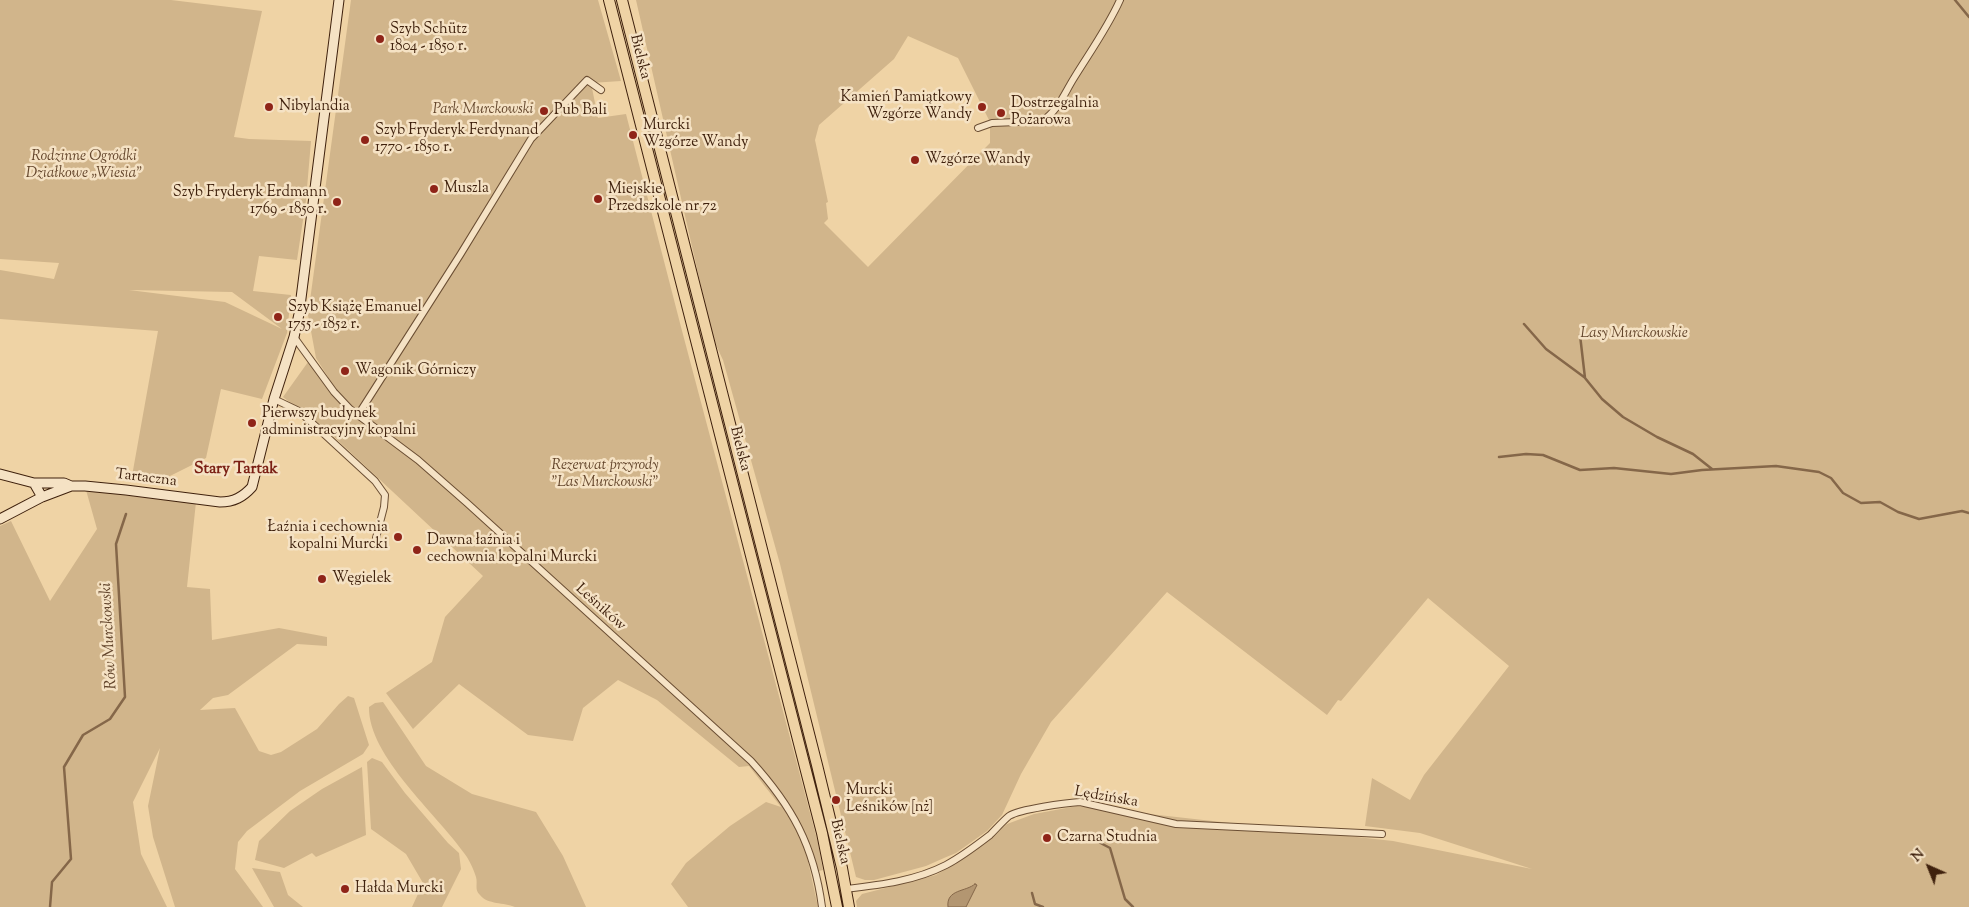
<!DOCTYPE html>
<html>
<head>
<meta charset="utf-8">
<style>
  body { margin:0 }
  #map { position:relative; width:1969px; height:907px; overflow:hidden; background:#efd3a5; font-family:"Sorts Mill Goudy",serif }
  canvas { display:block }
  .north { position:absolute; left:1904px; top:842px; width:50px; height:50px; -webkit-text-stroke:4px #f5e2c4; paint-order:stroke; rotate:316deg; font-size:14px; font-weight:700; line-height:20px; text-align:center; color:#3f210d }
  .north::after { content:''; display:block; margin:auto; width:18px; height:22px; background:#3f210d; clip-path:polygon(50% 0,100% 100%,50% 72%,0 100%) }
</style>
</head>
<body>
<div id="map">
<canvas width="1969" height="907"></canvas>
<div class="north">N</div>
</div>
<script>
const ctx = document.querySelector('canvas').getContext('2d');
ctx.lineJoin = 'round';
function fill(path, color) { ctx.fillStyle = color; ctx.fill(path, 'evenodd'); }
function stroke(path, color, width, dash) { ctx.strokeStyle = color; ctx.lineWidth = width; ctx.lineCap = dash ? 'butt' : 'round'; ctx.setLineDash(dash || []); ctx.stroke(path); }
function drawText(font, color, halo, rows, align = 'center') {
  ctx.font = font + ' "Sorts Mill Goudy",serif'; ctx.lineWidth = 5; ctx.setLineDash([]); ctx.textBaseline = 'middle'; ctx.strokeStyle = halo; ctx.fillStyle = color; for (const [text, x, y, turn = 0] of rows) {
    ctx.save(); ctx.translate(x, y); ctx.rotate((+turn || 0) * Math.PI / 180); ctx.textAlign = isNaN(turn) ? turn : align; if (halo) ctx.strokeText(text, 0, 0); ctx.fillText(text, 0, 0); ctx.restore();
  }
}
fill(new Path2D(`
  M 0,0 L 171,0 L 262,11 L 234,137 L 249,139 L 311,141 L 306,200 L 297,260 L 259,256 L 253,291 L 291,295 L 287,333 L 262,399 L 221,389 L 206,458 L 154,484 L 132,476 L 158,331 L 0,319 L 0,270 L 54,279 L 59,263 L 0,259 ZM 129,290 L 232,292 L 282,329 L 225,302 Z
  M 351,0 L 598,0 L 621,81 L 591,83 L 598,118 L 626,114 L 681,327 L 818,843 L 823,870 L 819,871 L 810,843 L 804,843 L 818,907 L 688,907 L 671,884 L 686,863 L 730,826 L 766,802 L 781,807 L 749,766 L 739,767 L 657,700 L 618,680 L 583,708 L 573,741 L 528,735 L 459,684 L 413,729 L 386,693 L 432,662 L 445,617 L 483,576 L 332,435 L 283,397 L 308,362 L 326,378 L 328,377 L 316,358 L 308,315 Z
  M 636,0 L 1969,0 L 1969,907 L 857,907 L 856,901 L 862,894 L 936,875 L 968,855 L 1007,824 L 1034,814 L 1077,806 L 1393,841 L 1532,869 L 1420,833 L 1365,826 L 1372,778 L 1410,800 L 1424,775 L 1509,666 L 1428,598 L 1341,701 L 1338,700 L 1327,715 L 1167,592 L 1051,722 L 1021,774 L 1002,815 L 987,831 L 956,853 L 944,858 L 926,866 L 874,880 L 865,880 L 856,877 L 780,564 L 723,360 L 713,339 ZM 908,36 L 958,58 L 990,122 L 990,143 L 868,267 L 824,223 L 828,219 L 826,203 L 828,202 L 815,140 L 819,125 L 894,59 Z
  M 86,490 L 163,500 L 196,502 L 187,587 L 210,589 L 212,640 L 279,628 L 327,637 L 327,646 L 297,644 L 228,695 L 213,698 L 200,710 L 235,708 L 259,751 L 271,755 L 281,752 L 317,729 L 339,704 L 348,696 L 354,698 L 369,745 L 363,754 L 300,791 L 247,831 L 238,842 L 235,869 L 263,907 L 175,907 L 153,837 L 148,806 L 160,748 L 133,802 L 141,854 L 167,907 L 0,907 L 0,526 L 11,521 L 50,601 L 97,529 Z
  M 383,702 L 426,766 L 472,794 L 536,812 L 563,856 L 586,907 L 515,907 C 504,902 488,905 480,895 C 474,890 478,884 476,877 C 474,870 469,859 464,853 C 437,814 368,756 369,707 L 375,703 Z
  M 372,758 L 382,762 L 405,793 L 448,843 L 459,853 L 461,869 L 442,907 L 412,907 L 423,883 L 406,854 L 371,829 L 367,762 Z
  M 362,767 L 366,835 L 316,857 L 312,853 L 284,868 L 255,860 L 259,841 L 290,811 L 322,789 Z
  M 252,868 L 280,872 L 288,895 L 303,907 L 274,907 Z`), '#d1b58b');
const water = new Path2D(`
  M 975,884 L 977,885 L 966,907 L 948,907 C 946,889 966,892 975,884 Z`);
fill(water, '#b39671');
stroke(water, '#856749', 1);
stroke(new Path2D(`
  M 1955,0 L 1969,17
  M 1524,324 L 1546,349 L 1584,377
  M 1580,335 L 1585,378 L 1602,399 L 1623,417 L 1657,437 L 1693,454 L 1712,469
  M 1499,457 L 1526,454 L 1543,455 L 1580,470 L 1614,468 L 1671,474 L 1702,470 L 1776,466 L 1819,472 L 1831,478 L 1843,493 L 1861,503 L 1880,502 L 1898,512 L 1919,519 L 1962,511 L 1969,513
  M 1091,838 L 1110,848 L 1125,899 L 1133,907
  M 1032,893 L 1035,904 L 1043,907
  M 50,907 L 52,882 L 71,859 L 64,767 L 83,735 L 110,719 L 125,697 L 116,544 L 126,514`), '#856749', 2.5);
const street = new Path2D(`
  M 978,128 L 992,123 L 1042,121 C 1058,111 1064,94 1074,78 C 1090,52 1108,27 1120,0
  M 294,337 L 334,392 L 350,409 L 418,460 L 467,503 L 751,761 C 792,806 814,846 822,907
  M 274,399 L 299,411 L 375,481 L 385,495 L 384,507 L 376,538
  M 358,415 L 460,255 L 531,139 L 587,80 L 601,90
  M 846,889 C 880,885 915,881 946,865 C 961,857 977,845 990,835 C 996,829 1002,822 1009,816 C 1020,809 1066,803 1080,802 L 1176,824 L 1382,834`);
const secondary = new Path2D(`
  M 0,474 L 34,483 L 42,497
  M 34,483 L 64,483 L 71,486
  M 0,519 L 42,497 L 71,486 L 85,486 L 126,490 L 220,502 C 234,502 243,497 252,487 L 274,399 L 294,337 L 299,314 L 339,0`);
const primary = new Path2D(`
  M 609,0 L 805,767 L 822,833 L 837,907
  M 622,0 L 817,765 L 842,868 L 849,907`);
stroke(street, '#6b4e33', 8);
stroke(secondary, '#3f210d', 11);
stroke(primary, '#3f210d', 12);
stroke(street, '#f5e2c4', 6);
stroke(secondary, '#f5e2c4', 9);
stroke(primary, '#efd3a5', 10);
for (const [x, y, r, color] of [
  [380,39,5,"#8f2418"],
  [269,107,5,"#8f2418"],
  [982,107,5,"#8f2418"],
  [544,111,5,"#8f2418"],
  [1001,113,5,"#8f2418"],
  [633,135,5,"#8f2418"],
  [365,140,5,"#8f2418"],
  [915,160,5,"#8f2418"],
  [434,189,5,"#8f2418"],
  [598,199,5,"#8f2418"],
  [337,202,5,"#8f2418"],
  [278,317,5,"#8f2418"],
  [345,371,5,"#8f2418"],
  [252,423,5,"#8f2418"],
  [398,537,5,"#8f2418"],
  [417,550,5,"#8f2418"],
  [322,579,5,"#8f2418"],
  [836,800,5,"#8f2418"],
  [1047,838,5,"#8f2418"],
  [345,889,5,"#8f2418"]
]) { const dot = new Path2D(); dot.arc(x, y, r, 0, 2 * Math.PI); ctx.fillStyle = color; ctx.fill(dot); stroke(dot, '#f5e2c4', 2); }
drawText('15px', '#3f210d', '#f5e2c4', [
  ["Szyb Schütz",390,30],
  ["1804 - 1850 r.",390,47],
  ["Kamień Pamiątkowy",972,98,"right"],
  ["Wzgórze Wandy",972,115,"right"],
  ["Dostrzegalnia",1011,104],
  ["Pożarowa",1011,121],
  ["Nibylandia",279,107],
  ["Pub Bali",554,111],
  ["Murcki",643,126],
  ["Wzgórze Wandy",643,143],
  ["Szyb Fryderyk Ferdynand",375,131],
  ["1770 - 1850 r.",375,148],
  ["Wzgórze Wandy",925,160],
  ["Muszla",444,189],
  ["Miejskie",608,190],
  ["Przedszkole nr 72",608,207],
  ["Szyb Fryderyk Erdmann",327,193,"right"],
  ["1769 - 1850 r.",327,210,"right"],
  ["Szyb Książę Emanuel",288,308],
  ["1755 - 1852 r.",288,325],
  ["Wagonik Górniczy",355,371],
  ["Pierwszy budynek",262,414],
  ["administracyjny kopalni",262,431],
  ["Łaźnia i cechownia",388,528,"right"],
  ["kopalni Murcki",388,545,"right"],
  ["Dawna łaźnia i",427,541],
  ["cechownia kopalni Murcki",427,558],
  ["Węgielek",332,579],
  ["Murcki",846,791],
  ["Leśników [nż]",846,808],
  ["Czarna Studnia",1057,838],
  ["Hałda Murcki",355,889]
], 'left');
drawText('15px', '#3f210d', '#f5e2c4', [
  ["Bielska",639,57,76],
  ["Bielska",739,449,76],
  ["Tartaczna",146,479,7],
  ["Leśników",600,608,42],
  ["Lędzińska",1106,798,10],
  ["Bielska",839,842,77]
]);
drawText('italic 15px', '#64462c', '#f5e2c4', [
  ["Park Murckowski",483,110],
  ["Rodzinne Ogródki",84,157],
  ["Działkowe „Wiesia”",84,174],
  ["Lasy Murckowskie",1634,334],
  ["Rezerwat przyrody",605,466],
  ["\"Las Murckowski\"",605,483]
]);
drawText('bold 16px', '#7a1f14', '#f5e2c4', [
  ["Stary Tartak",236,470]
]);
drawText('italic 16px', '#62442b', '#f5e2c4', [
  ["Rów Murckowski",110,636,-93]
]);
</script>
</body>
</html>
